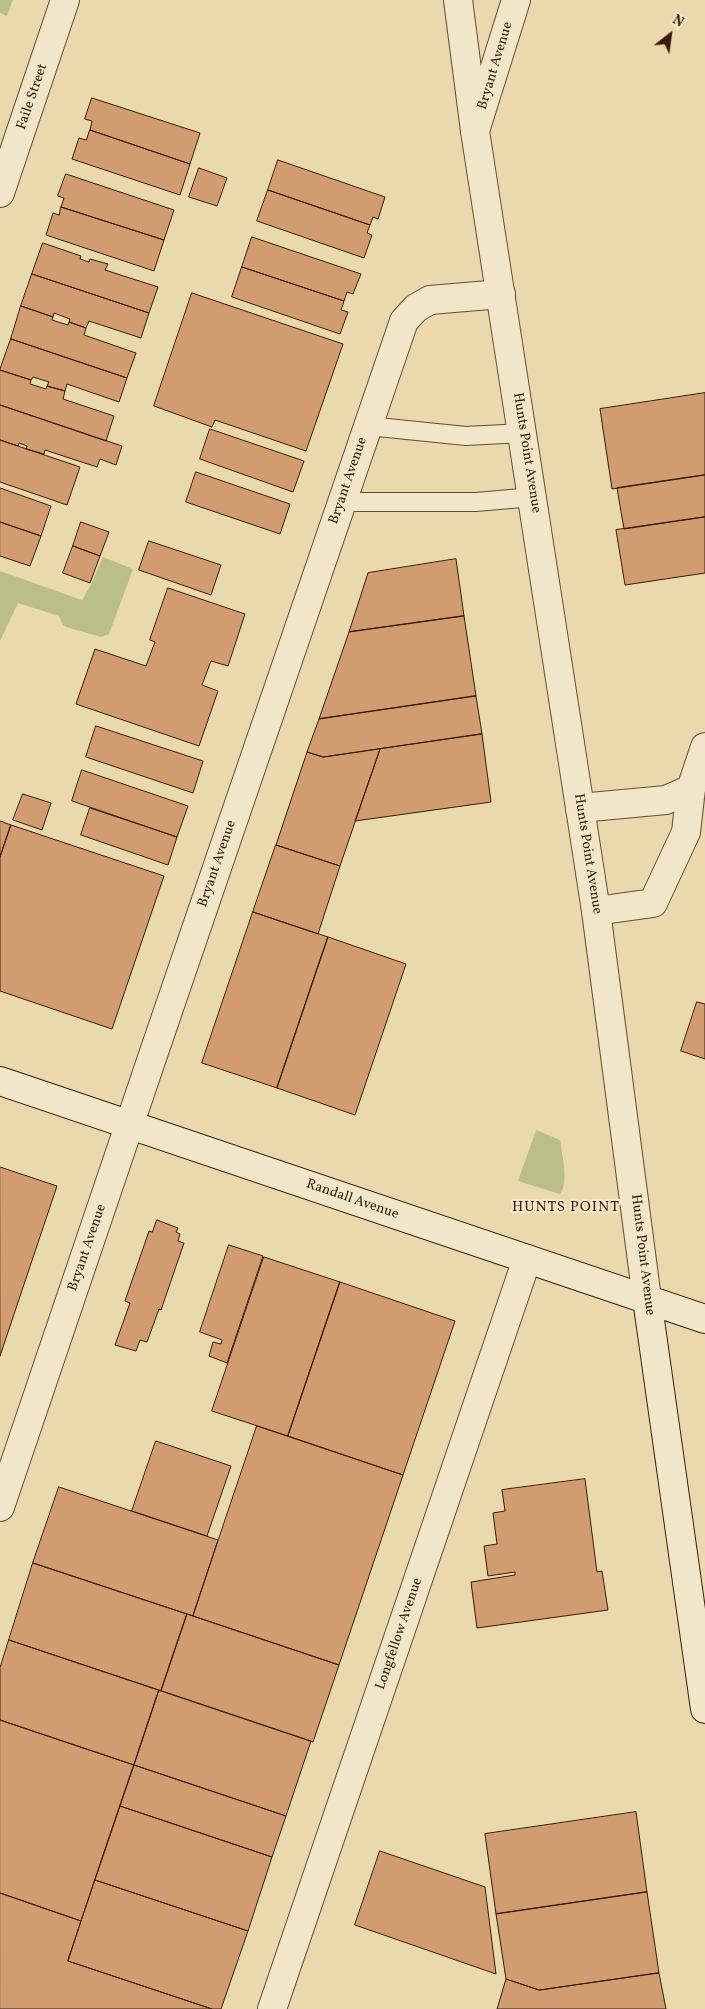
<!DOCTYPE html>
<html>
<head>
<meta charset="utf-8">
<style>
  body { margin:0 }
  #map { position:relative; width:705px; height:2009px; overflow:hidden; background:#ead9ac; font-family:Vollkorn,serif }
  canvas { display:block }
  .north { position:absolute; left:645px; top:10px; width:50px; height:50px; -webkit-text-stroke:4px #f1e6c9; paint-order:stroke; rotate:30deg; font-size:14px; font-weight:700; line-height:20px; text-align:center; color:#371c0b }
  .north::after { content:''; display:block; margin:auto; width:18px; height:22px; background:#371c0b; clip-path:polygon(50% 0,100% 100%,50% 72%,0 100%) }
</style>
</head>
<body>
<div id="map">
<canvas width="705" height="2009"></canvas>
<div class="north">N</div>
</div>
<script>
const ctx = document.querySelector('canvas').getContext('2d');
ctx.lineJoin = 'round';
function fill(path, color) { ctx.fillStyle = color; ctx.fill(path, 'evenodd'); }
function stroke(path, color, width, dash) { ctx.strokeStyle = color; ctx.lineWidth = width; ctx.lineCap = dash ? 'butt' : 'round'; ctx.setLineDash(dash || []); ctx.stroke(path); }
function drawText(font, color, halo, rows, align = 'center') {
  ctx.font = font + ' Vollkorn,serif'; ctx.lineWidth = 4.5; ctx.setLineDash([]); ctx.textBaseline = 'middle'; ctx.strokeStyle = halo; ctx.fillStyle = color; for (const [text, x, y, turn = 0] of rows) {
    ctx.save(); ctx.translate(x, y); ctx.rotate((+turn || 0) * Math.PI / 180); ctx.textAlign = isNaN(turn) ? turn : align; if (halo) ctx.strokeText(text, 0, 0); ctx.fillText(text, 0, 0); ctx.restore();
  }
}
fill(new Path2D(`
  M 0,0 L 13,0 L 7,16 L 0,13 Z
  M 103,557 L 133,569 L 109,634 L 101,637 L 66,627 L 63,625 L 59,616 L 18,603 L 0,641 L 0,571 L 82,600 L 91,585 Z
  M 536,1130 L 560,1140 C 562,1154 569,1183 560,1194 L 518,1181 Z`), '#babe88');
const building = new Path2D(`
  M 92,98 L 200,133 L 190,164 L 90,130 L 92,121 L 85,119 Z
  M 90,130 L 190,164 L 180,195 L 72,159 L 79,138 L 86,140 Z
  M 278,160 L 385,197 L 378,219 L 373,217 L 370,225 L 268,190 Z
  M 199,168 L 227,178 L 217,206 L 189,197 Z
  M 66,174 L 174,210 L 164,240 L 61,207 L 64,198 L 58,196 Z
  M 268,190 L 370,225 L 367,233 L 372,235 L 364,258 L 257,221 Z
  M 61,207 L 164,240 L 154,271 L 46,235 L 53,213 L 59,215 Z
  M 252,237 L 361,274 L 353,294 L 347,292 L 344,301 L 242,267 Z
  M 43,243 L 81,256 L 80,259 L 89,262 L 90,259 L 108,264 L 105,270 L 158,287 L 149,313 L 32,274 Z
  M 242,267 L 344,301 L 341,310 L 348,312 L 340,334 L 232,297 Z
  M 32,274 L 149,313 L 141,338 L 89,321 L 86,328 L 69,322 L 70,319 L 54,313 L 53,317 L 21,306 Z
  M 192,293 L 343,344 L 306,451 L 215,420 L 212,427 L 154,406 Z
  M 21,306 L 53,317 L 52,320 L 68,325 L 69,322 L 86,328 L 84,335 L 136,353 L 127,378 L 11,339 Z
  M 11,339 L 127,378 L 119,402 L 67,384 L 65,391 L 47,386 L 49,382 L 33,377 L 31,380 L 0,370 Z
  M 0,370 L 31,380 L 30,384 L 46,389 L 47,386 L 65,391 L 63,399 L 114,416 L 106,441 L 0,405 Z
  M 705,393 L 705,475 L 612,489 L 600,409 Z
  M 0,405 L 122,446 L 116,465 L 100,459 L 97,467 L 45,450 L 44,454 L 26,449 L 27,446 L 19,443 L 18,446 L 0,440 Z
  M 210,429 L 304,461 L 293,492 L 200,459 Z
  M 0,440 L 80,467 L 67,505 L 0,482 Z
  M 196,472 L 290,504 L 280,534 L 186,502 Z
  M 705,475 L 705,517 L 624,529 L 617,488 Z
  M 0,488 L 51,506 L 41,536 L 0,522 Z
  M 705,517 L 705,573 L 625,585 L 616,530 Z
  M 0,522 L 41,536 L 30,566 L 0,556 Z
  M 81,522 L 109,532 L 100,556 L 73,546 Z
  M 149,541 L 221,565 L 211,595 L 139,570 Z
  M 73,546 L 100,556 L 90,583 L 63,573 Z
  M 456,559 L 464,616 L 349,632 L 368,573 Z
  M 168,588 L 245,614 L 228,666 L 211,661 L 202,685 L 218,691 L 199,746 L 76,704 L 95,649 L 146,666 L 155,642 L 150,640 Z
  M 464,616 L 476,696 L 319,719 L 349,632 Z
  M 476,696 L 482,734 L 323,757 L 307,752 L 319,719 Z
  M 96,726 L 203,761 L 193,793 L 86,757 Z
  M 482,734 L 491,802 L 355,821 L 380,749 Z
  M 380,749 L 340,866 L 276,845 L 307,752 L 323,757 Z
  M 82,770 L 188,806 L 177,837 L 72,801 Z
  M 23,794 L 51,803 L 42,830 L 13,820 Z
  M 90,808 L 177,837 L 168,865 L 81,835 Z
  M 0,821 L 11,825 L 0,857 Z
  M 11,825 L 164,876 L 112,1029 L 0,991 L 0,857 Z
  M 276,845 L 340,866 L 318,934 L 253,912 Z
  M 253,912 L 328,937 L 277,1088 L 202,1063 Z
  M 328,937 L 406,964 L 355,1115 L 277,1088 Z
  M 697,1002 L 705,1004 L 705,1059 L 681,1051 Z
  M 0,1167 L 57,1186 L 0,1356 Z
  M 157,1220 L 178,1228 L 176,1232 L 180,1234 L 178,1241 L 184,1243 L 161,1310 L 159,1309 L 147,1342 L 140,1340 L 136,1351 L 115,1345 L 130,1303 L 125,1301 L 149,1231 L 152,1232 Z
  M 229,1245 L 263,1256 L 227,1363 L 209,1356 L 213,1342 L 221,1344 L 222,1340 L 200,1332 Z
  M 264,1257 L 340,1282 L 288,1436 L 212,1411 Z
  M 340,1282 L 455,1321 L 403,1475 L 288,1436 Z
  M 257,1426 L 403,1475 L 339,1665 L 193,1616 Z
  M 156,1441 L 231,1466 L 207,1536 L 132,1511 Z
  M 585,1479 L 597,1572 L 602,1571 L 608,1610 L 477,1628 L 471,1582 L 515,1575 L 515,1572 L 488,1576 L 484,1546 L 497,1544 L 493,1513 L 505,1511 L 502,1490 Z
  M 59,1487 L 218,1540 L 193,1616 L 33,1563 Z
  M 33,1563 L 187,1614 L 161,1691 L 9,1640 Z
  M 187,1614 L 339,1665 L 313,1742 L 161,1691 Z
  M 9,1640 L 159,1690 L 134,1765 L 0,1720 L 0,1668 Z
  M 159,1690 L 311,1741 L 286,1816 L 134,1765 Z
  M 0,1720 L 134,1765 L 81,1921 L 0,1893 Z
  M 134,1765 L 286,1816 L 272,1857 L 120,1806 Z
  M 120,1806 L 272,1857 L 248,1931 L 95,1880 Z
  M 636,1812 L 647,1892 L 496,1914 L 485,1834 Z
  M 380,1851 L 485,1887 L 496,1974 L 355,1925 Z
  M 95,1880 L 248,1931 L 221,2009 L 212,2009 L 68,1961 Z
  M 647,1892 L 659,1973 L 539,1990 L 506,1979 L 496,1914 Z
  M 0,1893 L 81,1921 L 68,1961 L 212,2009 L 0,2009 Z
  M 659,1973 L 666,2009 L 497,2009 L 506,1979 L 539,1990 Z`);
fill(building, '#d19c70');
stroke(building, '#371c0b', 1);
const service = new Path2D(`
  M 368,426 L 466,436 L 523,433
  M 343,502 L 476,502 L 533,497`);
const minor = new Path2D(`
  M 475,131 L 516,0
  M 0,193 L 65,0
  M 580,808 L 666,800 L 691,789
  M 596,911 L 653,903 L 686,832 L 691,789 L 705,747
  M 0,1507 L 153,1055 L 404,321 L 416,308 L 430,300 L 501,294
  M 272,2009 L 527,1259`);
const tertiary = new Path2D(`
  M 458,0 L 475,131 L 596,911 L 647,1299`);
const secondary = new Path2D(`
  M 0,1081 L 705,1319
  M 647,1299 L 705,1709`);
stroke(service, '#644b33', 20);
stroke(minor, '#644b33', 30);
stroke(tertiary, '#644b33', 30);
stroke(secondary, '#371c0b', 30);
stroke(service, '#f1e6c9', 18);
stroke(minor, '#f1e6c9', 28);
stroke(tertiary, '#f1e6c9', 28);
stroke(secondary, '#f1e6c9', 28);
drawText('14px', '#371c0b', '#f1e6c9', [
  ["Bryant Avenue",496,66,-73],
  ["Faile Street",33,97,-71],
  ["Hunts Point Avenue",526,453,81],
  ["Bryant Avenue",349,481,-71],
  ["Hunts Point Avenue",587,854,81],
  ["Bryant Avenue",218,864,-71],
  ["Randall Avenue",352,1200,19],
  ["Bryant Avenue",88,1248,-71],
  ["Hunts Point Avenue",642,1255,83],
  ["Longfellow Avenue",400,1634,-71]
]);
ctx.letterSpacing = '1px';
drawText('15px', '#371c0b', '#f1e6c9', [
  ["HUNTS POINT",566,1208]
]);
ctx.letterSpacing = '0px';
</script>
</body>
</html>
